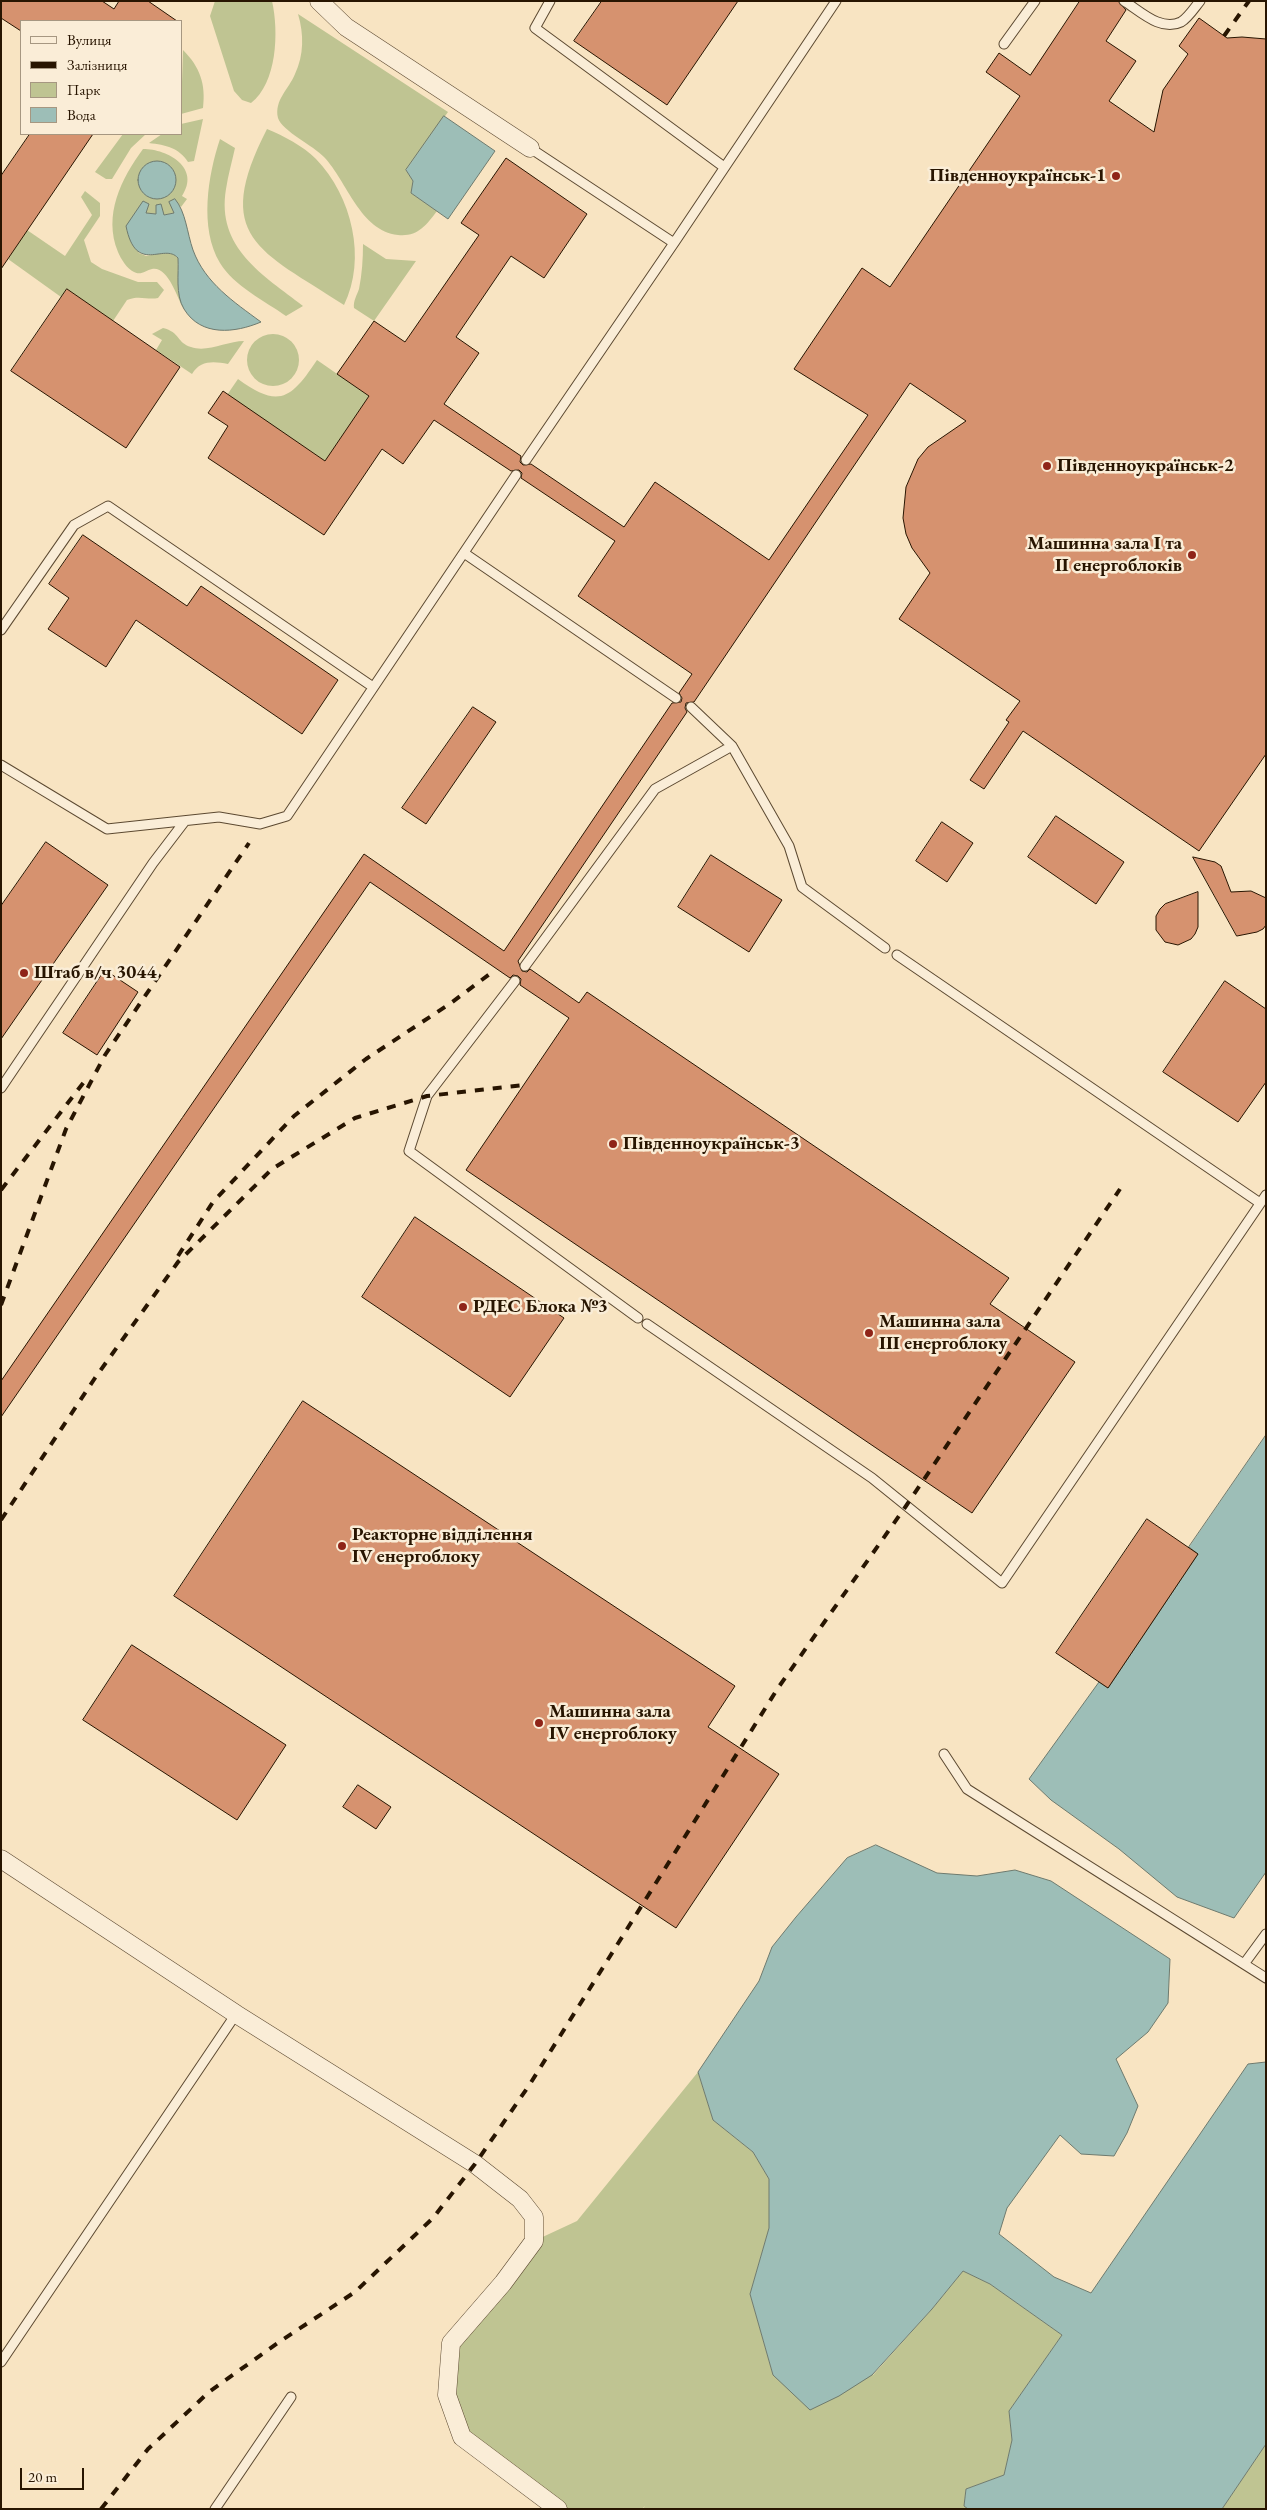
<!DOCTYPE html>
<html>
<head>
<meta charset="utf-8">
<style>
  body { margin:0 }
  #map { position:relative; width:1267px; height:2510px; overflow:hidden; background:#f8e4c2; font-family:"EB Garamond",serif }
  canvas { display:block }
  .frame { position:absolute; inset:0; border:2px solid #281501; pointer-events:none }
  .legend { position:absolute; left:20px; top:20px; width:162px; height:115px; box-sizing:border-box; background:#faedd7; border:1px solid #a69781; margin:0; padding:6px 9px; list-style:none; font-size:15px; color:#281501 }
  .legend li { display:flex; align-items:center; gap:10px; height:25px }
  .legend b { width:25px; border:1px solid #a69781 }
  .scale { position:absolute; left:20px; top:2468px; width:64px; height:22px; box-sizing:border-box; border:2px solid #281501; border-top:0; padding-left:6px; font-size:15px; line-height:18px; white-space:nowrap; color:#281501; -webkit-text-stroke:4px #faedd7; paint-order:stroke }
</style>
</head>
<body>
<div id="map">
<canvas width="1267" height="2510"></canvas>
<div class="frame"></div>
<ul class="legend">
<li><b style="height:6px;background:#faedd7"></b>Вулиця</li>
<li><b style="height:6px;background:#281501"></b>Залізниця</li>
<li><b style="height:14px;background:#bfc492"></b>Парк</li>
<li><b style="height:14px;background:#9dbeb7"></b>Вода</li>
</ul>
<div class="scale">20 m</div>
</div>
<script>
const ctx = document.querySelector('canvas').getContext('2d');
ctx.lineJoin = 'round';
function fill(path, color) { ctx.fillStyle = color; ctx.fill(path, 'evenodd'); }
function stroke(path, color, width, dash) { ctx.strokeStyle = color; ctx.lineWidth = width; ctx.lineCap = dash ? 'butt' : 'round'; ctx.setLineDash(dash || []); ctx.stroke(path); }
function drawText(font, color, halo, rows, align = 'center') {
  ctx.font = font + ' "EB Garamond",serif'; ctx.lineWidth = 5; ctx.setLineDash([]); ctx.textBaseline = 'middle'; ctx.strokeStyle = halo; ctx.fillStyle = color; for (const [text, x, y, turn = 0] of rows) {
    ctx.save(); ctx.translate(x, y); ctx.rotate((+turn || 0) * Math.PI / 180); ctx.textAlign = isNaN(turn) ? turn : align; if (halo) ctx.strokeText(text, 0, 0); ctx.fillText(text, 0, 0); ctx.restore();
  }
}
fill(new Path2D(`
  M 215,1 L 272,1 C 279,32 277,83 251,103 L 242,100 L 234,91 L 210,16 Z
  M 298,14 L 448,112 L 406,170 L 413,181 L 411,193 L 437,211 C 426,226 417,237 398,235 C 360,231 347,181 324,157 C 314,146 282,131 278,118 C 274,100 289,89 295,74 C 304,55 304,34 298,14 Z
  M 183,50 C 200,67 206,84 203,108 L 181,114 Z
  M 203,119 L 194,161 L 188,162 C 179,148 166,145 149,143 L 162,134 L 181,134 L 181,124 Z
  M 267,129 C 284,136 303,146 316,159 C 352,196 367,259 344,305 C 260,250 211,238 267,129 Z
  M 123,134 L 146,134 L 131,148 L 112,179 L 106,179 L 95,172 Z
  M 220,139 L 235,148 C 232,162 228,175 226,189 C 216,248 263,275 303,306 L 286,316 C 265,301 234,286 220,263 C 199,228 208,175 220,139 Z
  M 143,149 C 168,149 201,168 182,196 L 187,199 L 181,207 L 174,199 L 174,213 L 163,215 L 161,204 L 156,214 L 145,213 L 127,230 L 139,253 L 146,256 L 167,252 L 174,254 L 178,258 L 178,291 L 183,308 C 177,297 168,266 152,269 C 146,270 141,276 134,272 C 127,269 121,259 118,252 C 103,215 121,179 143,149 Z
  M 85,191 L 100,203 L 100,216 L 84,240 L 91,262 L 102,269 L 138,282 L 157,282 L 164,290 L 158,298 C 147,300 139,295 127,300 L 113,321 L 67,289 L 61,297 L 8,259 L 27,230 L 65,256 L 92,215 L 81,197 Z
  M 363,244 L 386,259 L 416,261 L 374,321 L 354,308 C 353,301 357,295 359,289 C 362,274 363,259 363,244 Z
  M 163,328 C 180,332 177,343 191,347 C 207,353 227,341 244,341 L 228,364 C 214,361 200,360 192,374 L 156,350 L 162,340 L 152,334 Z
  M247 360a26 26 0 1 1 52 0a26 26 0 1 1-52 0Z
  M 317,360 L 369,396 L 325,461 L 227,395 L 238,379 C 279,409 291,399 317,360 Z
  M 698,2072 L 713,2120 L 753,2152 L 769,2179 L 769,2228 L 750,2294 L 773,2375 L 873,2375 L 932,2309 L 963,2271 L 990,2284 L 1062,2335 L 1009,2411 L 1012,2440 L 1004,2475 L 966,2489 L 964,2506 L 968,2509 L 643,2509 L 645,2506 L 642,2509 L 558,2509 L 462,2437 L 447,2395 L 451,2343 L 534,2241 L 577,2221 Z
  M 1266,2444 L 1266,2509 L 1222,2509 Z`), '#bfc492');
const water = new Path2D(`
  M 444,116 L 495,151 L 448,219 L 411,193 L 413,181 L 406,170 Z
  M138 180a19 19 0 1 1 38 0a19 19 0 1 1-38 0Z
  M 175,199 C 186,212 187,233 193,250 C 205,283 234,302 261,322 C 235,333 201,337 184,309 C 175,294 179,274 178,258 C 164,242 136,276 126,226 L 143,201 L 149,204 L 146,213 L 156,214 L 156,205 L 161,204 L 164,215 L 174,213 L 169,202 Z
  M 1266,1435 L 1266,1872 L 1234,1918 L 1177,1897 L 1119,1849 L 1051,1800 L 1029,1779 L 1099,1682 L 1108,1688 L 1198,1554 L 1189,1547 Z
  M 876,1845 L 937,1873 L 977,1876 L 1015,1870 L 1051,1881 L 1170,1959 L 1168,2003 L 1148,2032 L 1116,2059 L 1138,2106 L 1127,2133 L 1114,2156 L 1081,2154 L 1060,2135 L 1007,2208 L 999,2234 L 1054,2277 L 1091,2293 L 1248,2064 L 1266,2062 L 1266,2444 L 1222,2509 L 968,2509 L 964,2506 L 966,2489 L 1004,2475 L 1012,2440 L 1009,2411 L 1062,2335 L 990,2284 L 963,2271 L 932,2309 L 872,2375 L 839,2396 L 810,2410 L 773,2375 L 750,2294 L 769,2228 L 769,2179 L 753,2152 L 713,2120 L 698,2072 L 759,1981 L 772,1947 L 796,1917 L 847,1858 Z`);
fill(water, '#9dbeb7');
stroke(water, '#6e7a6e', 1);
const building = new Path2D(`
  M 1,1 L 102,1 L 114,9 L 119,1 L 148,1 L 177,21 L 21,21 L 21,31 L 1,18 Z
  M 602,1 L 738,1 L 667,105 L 574,41 Z
  M 1080,1 L 1118,1 L 1126,10 L 1106,41 L 1136,61 L 1109,101 L 1154,132 L 1163,90 L 1188,54 L 1179,46 L 1199,18 L 1227,38 L 1242,37 L 1266,39 L 1266,754 L 1199,851 L 1023,731 L 984,789 L 970,780 L 1009,722 L 1006,720 L 1020,701 L 899,619 L 930,573 L 912,548 L 906,534 L 903,518 L 906,487 L 918,459 L 928,447 L 966,421 L 910,383 L 694,702 L 686,703 L 685,708 L 687,712 L 518,961 L 522,971 L 527,972 L 530,969 L 579,1003 L 587,992 L 1009,1278 L 990,1304 L 1075,1362 L 972,1513 L 466,1170 L 569,1018 L 520,985 L 521,979 L 518,976 L 513,975 L 510,978 L 370,882 L 1,1417 L 1,1381 L 364,854 L 504,951 L 672,703 L 681,702 L 682,698 L 679,693 L 692,674 L 578,596 L 615,541 L 521,478 L 522,473 L 519,470 L 511,471 L 434,420 L 403,464 L 382,449 L 324,535 L 208,458 L 228,426 L 208,413 L 223,391 L 325,461 L 369,396 L 337,374 L 374,321 L 405,342 L 479,235 L 461,223 L 506,158 L 587,214 L 544,278 L 511,256 L 456,337 L 479,353 L 444,404 L 521,456 L 520,462 L 523,465 L 531,464 L 624,527 L 655,482 L 769,560 L 868,415 L 794,369 L 862,268 L 890,287 L 1020,96 L 986,72 L 999,53 L 1030,75 Z
  M 30,134 L 93,134 L 1,269 L 1,176 Z
  M 67,289 L 180,367 L 126,448 L 11,371 Z
  M 83,535 L 187,606 L 201,586 L 338,680 L 302,734 L 136,620 L 106,667 L 48,629 L 69,598 L 49,584 Z
  M 473,707 L 496,722 L 426,824 L 402,808 Z
  M 1056,816 L 1124,862 L 1096,904 L 1028,857 Z
  M 942,822 L 973,843 L 947,882 L 916,861 Z
  M 46,842 L 108,885 L 1,1039 L 1,906 Z
  M 711,855 L 782,900 L 749,952 L 678,907 Z
  M 1193,857 L 1215,862 L 1221,866 L 1231,892 L 1251,891 L 1266,898 L 1266,925 L 1263,929 L 1257,932 L 1237,936 Z
  M 1198,892 L 1198,927 L 1195,934 L 1191,939 L 1178,945 L 1165,942 L 1156,930 L 1156,916 L 1160,909 L 1165,904 Z
  M 105,970 L 138,992 L 97,1055 L 63,1033 Z
  M 1225,981 L 1266,1009 L 1266,1082 L 1238,1122 L 1163,1072 Z
  M 415,1217 L 564,1318 L 510,1397 L 362,1297 Z
  M 303,1401 L 735,1686 L 708,1727 L 779,1774 L 676,1928 L 174,1596 Z
  M 1147,1519 L 1198,1554 L 1108,1688 L 1056,1653 Z
  M 132,1645 L 286,1745 L 237,1820 L 83,1720 Z
  M 358,1785 L 391,1807 L 376,1829 L 343,1807 Z`);
fill(building, '#d6926f');
stroke(building, '#281501', 1);
const service = new Path2D(`
  M 550,1 L 535,28 L 724,167
  M 1124,1 C 1140,11 1161,32 1181,22 C 1188,18 1195,7 1200,1
  M 1004,44 L 1035,1
  M 530,148 L 674,243 L 836,1
  M 526,460 L 674,243
  M 464,553 L 676,698
  M 1,630 L 74,525 L 108,506 L 373,687
  M 691,707 L 732,746 L 789,846 L 802,887 L 885,948
  M 1,765 L 107,829 L 219,817 L 260,824 L 287,816 L 516,475
  M 897,955 L 1260,1203
  M 525,966 L 655,789 L 732,746
  M 515,981 L 427,1096 L 409,1151 L 638,1318
  M 1,1088 L 153,863 L 185,821
  M 647,1324 L 872,1478 L 1002,1583 L 1266,1195
  M 944,1754 L 967,1789 L 1266,1978
  M 1244,1964 L 1266,1934
  M 1,2362 L 236,2014
  M 215,2509 L 291,2397`);
const minor = new Path2D(`
  M 319,1 L 346,27 L 530,148
  M 1,1859 L 236,2014 L 475,2164 L 520,2199 L 534,2217 L 534,2241 L 503,2283 L 451,2343 L 447,2395 L 462,2437 L 558,2509`);
stroke(service, '#5c4931', 11);
stroke(minor, '#5c4931', 19);
stroke(service, '#faedd7', 9);
stroke(minor, '#faedd7', 18);
stroke(new Path2D(`
  M 1224,36 L 1249,1
  M 1,1190 L 87,1078
  M 178,1256 L 213,1202 L 294,1116 L 366,1059 L 451,1003 L 495,970
  M 1,1305 L 66,1129 L 105,1055 L 249,843
  M 1,1520 L 95,1378 L 178,1262 L 272,1169 L 355,1118 L 427,1096 L 524,1085
  M 101,2509 L 148,2449 L 209,2392 L 279,2342 L 355,2292 L 433,2218 L 475,2164 L 530,2084 L 778,1688 L 906,1506 L 1120,1189`), '#281501', 4, [9, 9]);
for (const [x, y, r, color] of [
  [1116,176,5,"#8f2418"],
  [1047,466,5,"#8f2418"],
  [1192,555,5,"#8f2418"],
  [24,973,5,"#8f2418"],
  [613,1144,5,"#8f2418"],
  [463,1307,5,"#8f2418"],
  [869,1333,5,"#8f2418"],
  [342,1546,5,"#8f2418"],
  [539,1723,5,"#8f2418"]
]) { const dot = new Path2D(); dot.arc(x, y, r, 0, 2 * Math.PI); ctx.fillStyle = color; ctx.fill(dot); stroke(dot, '#faedd7', 2); }
drawText('bold 19px', '#281501', '#faedd7', [
  ["Південноукраїнськ-1",1106,176,"right"],
  ["Південноукраїнськ-2",1057,466],
  ["Машинна зала I та",1182,544,"right"],
  ["II енергоблоків",1182,566,"right"],
  ["Штаб в/ч 3044",34,973],
  ["Південноукраїнськ-3",623,1144],
  ["РДЕС Блока №3",473,1307],
  ["Машинна зала",879,1322],
  ["III енергоблоку",879,1344],
  ["Реакторне відділення",352,1535],
  ["IV енергоблоку",352,1557],
  ["Машинна зала",549,1712],
  ["IV енергоблоку",549,1734]
], 'left');
</script>
</body>
</html>
